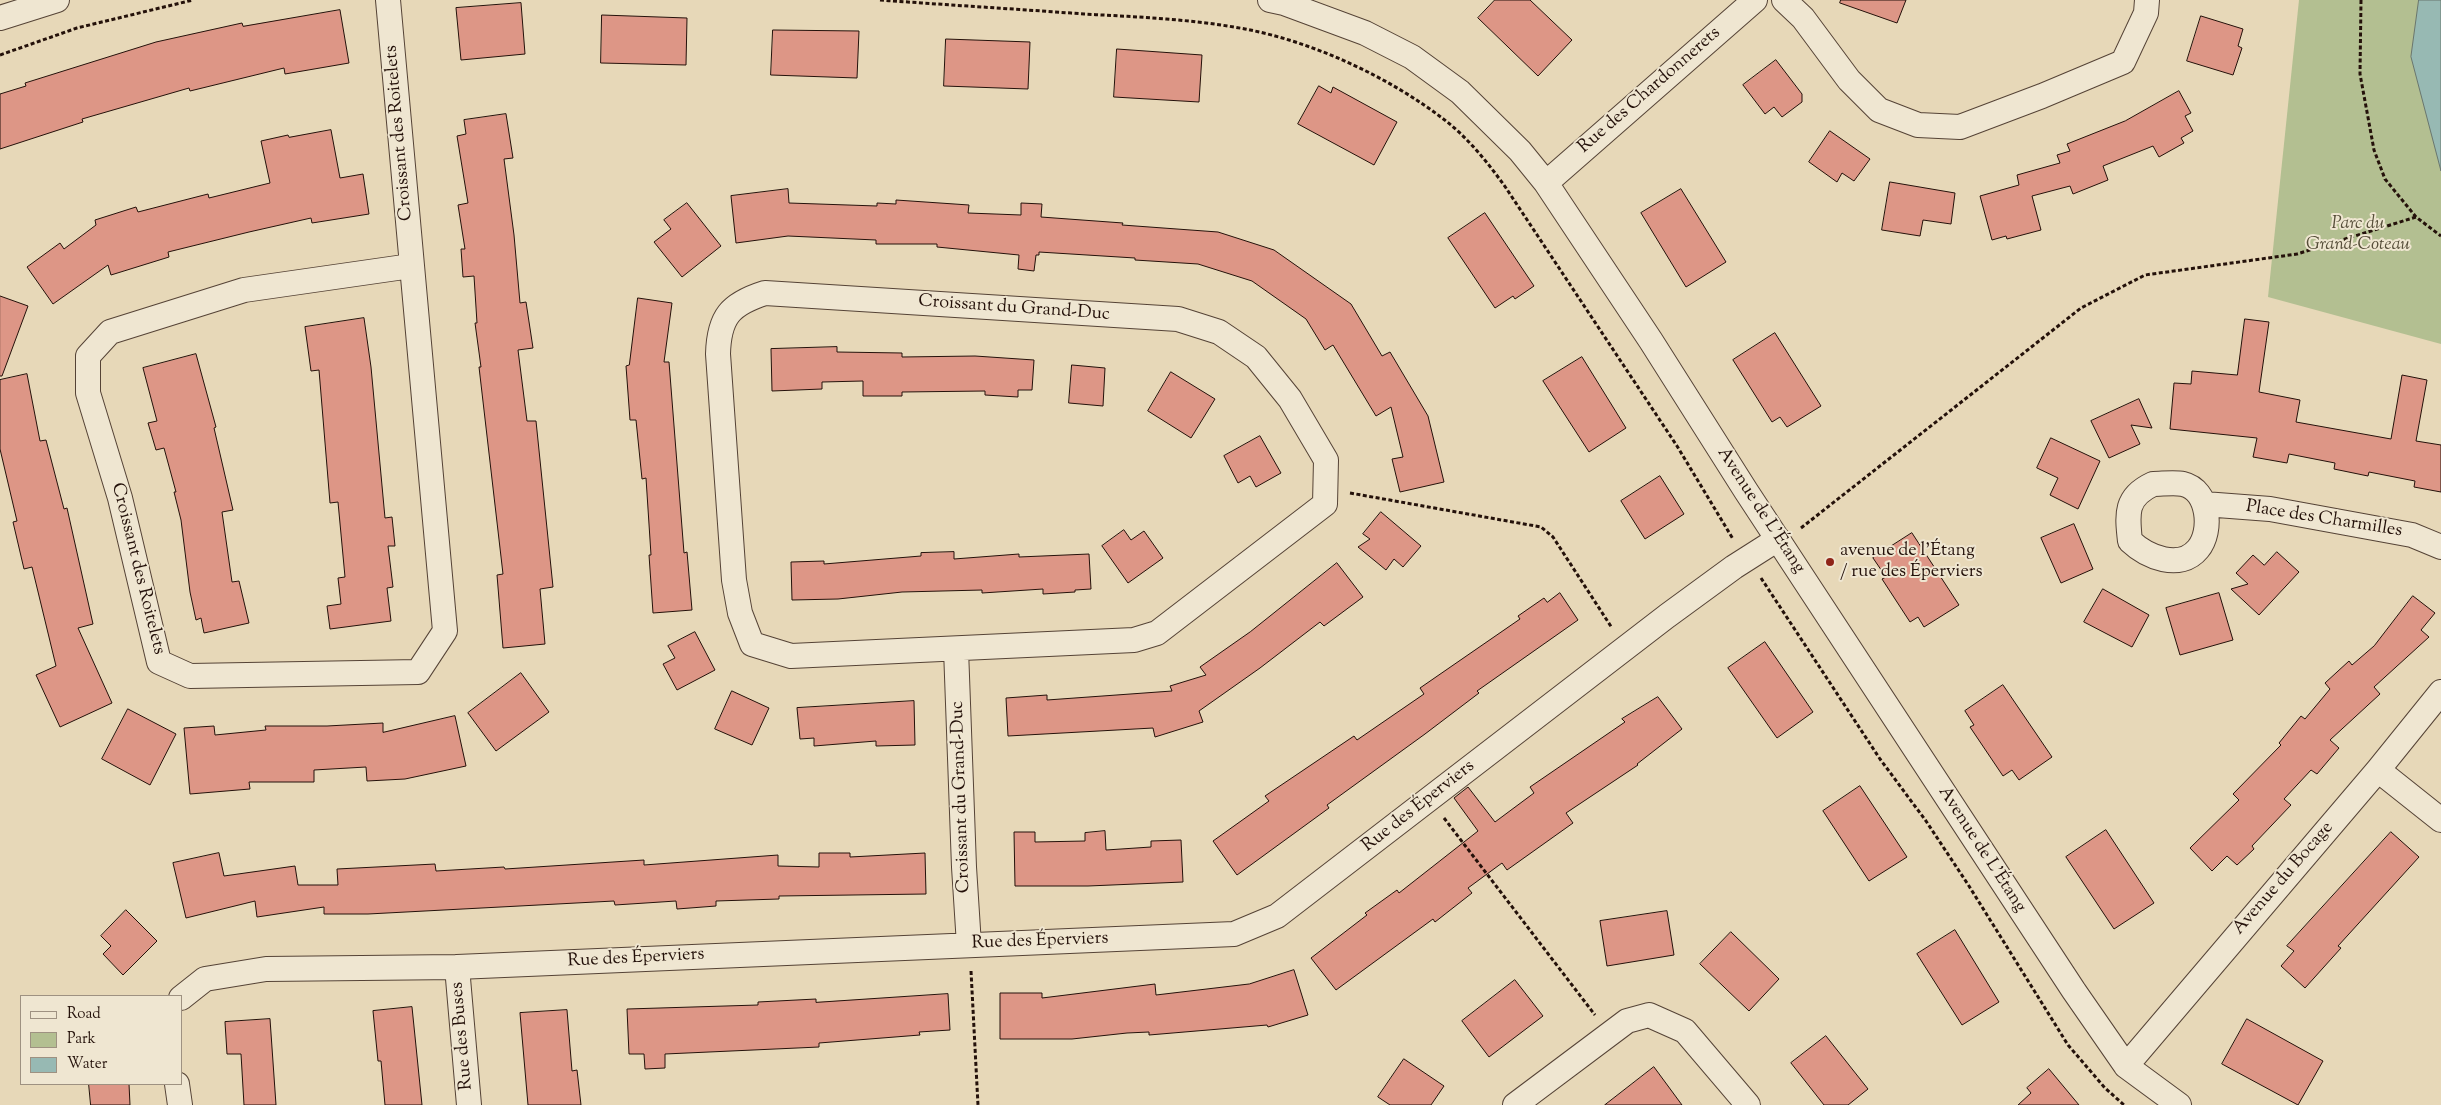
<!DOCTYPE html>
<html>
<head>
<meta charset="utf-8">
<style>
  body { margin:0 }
  #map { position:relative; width:2441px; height:1105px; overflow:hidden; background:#e7d8b8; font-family:"Sorts Mill Goudy",serif }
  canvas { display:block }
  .legend { position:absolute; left:20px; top:995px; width:162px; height:90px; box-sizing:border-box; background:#efe6d1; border:1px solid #9e9181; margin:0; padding:6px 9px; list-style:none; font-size:15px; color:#24110a }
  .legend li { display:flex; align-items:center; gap:10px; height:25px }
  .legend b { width:25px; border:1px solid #9e9181 }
</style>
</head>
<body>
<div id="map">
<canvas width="2441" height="1105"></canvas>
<ul class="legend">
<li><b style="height:6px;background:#efe6d1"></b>Road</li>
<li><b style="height:14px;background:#b3bf91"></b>Park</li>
<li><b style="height:14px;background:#97b9b3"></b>Water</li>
</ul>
</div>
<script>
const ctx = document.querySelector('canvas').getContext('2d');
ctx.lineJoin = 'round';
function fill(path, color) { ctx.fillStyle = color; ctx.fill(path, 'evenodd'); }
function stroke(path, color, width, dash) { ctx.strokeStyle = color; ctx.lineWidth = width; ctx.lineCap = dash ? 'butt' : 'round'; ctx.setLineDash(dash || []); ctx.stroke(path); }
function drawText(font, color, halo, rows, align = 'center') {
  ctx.font = font + ' "Sorts Mill Goudy",serif'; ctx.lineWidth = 4; ctx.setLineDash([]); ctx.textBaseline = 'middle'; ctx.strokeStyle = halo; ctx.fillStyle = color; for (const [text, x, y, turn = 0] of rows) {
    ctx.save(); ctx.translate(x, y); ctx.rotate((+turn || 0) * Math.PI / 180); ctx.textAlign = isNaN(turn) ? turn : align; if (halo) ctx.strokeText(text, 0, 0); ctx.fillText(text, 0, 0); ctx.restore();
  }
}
fill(new Path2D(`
  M 2299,0 L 2441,0 L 2441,344 L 2268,297 Z`), '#b3bf91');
const water = new Path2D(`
  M 2419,0 L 2441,0 L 2441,171 L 2411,57 Z`);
fill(water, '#97b9b3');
stroke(water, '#69766f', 1);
const building = new Path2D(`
  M 1495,0 L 1530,0 L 1572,40 L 1538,76 L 1478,18 Z
  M 1841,0 L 1906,0 L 1897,23 L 1840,3 Z
  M 521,3 L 525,54 L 461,60 L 456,8 Z
  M 340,10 L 349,63 L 285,74 L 284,68 L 190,91 L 189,88 L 82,119 L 83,122 L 0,149 L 0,94 L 26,86 L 25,83 L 156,42 L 242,23 L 243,26 Z
  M 602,15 L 687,18 L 686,65 L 601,63 Z
  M 2201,16 L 2243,29 L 2238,46 L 2242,48 L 2233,75 L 2187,61 Z
  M 773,30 L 859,31 L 857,78 L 771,75 Z
  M 946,39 L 1030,42 L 1028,89 L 944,86 Z
  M 1117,49 L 1202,55 L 1199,102 L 1114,97 Z
  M 1776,60 L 1802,94 L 1802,102 L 1782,117 L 1774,107 L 1765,114 L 1743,85 Z
  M 1319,86 L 1331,93 L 1333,87 L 1397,122 L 1374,165 L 1298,124 Z
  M 2179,91 L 2191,113 L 2185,116 L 2193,131 L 2181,138 L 2184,143 L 2159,157 L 2153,146 L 2103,166 L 2108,180 L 2073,194 L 2070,186 L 2032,196 L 2041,230 L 2007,239 L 2006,236 L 1992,240 L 1980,196 L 2019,185 L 2017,175 L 2060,163 L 2057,155 L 2070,151 L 2067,144 L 2125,121 Z
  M 506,114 L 513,158 L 504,159 L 514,235 L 520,303 L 526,302 L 533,348 L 518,350 L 527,421 L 536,421 L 553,587 L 540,589 L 545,644 L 503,648 L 497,575 L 503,574 L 479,367 L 481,367 L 475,323 L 477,323 L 474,276 L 463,277 L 461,249 L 465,249 L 458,205 L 468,203 L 457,136 L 466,134 L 464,120 Z
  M 331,130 L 340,178 L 363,174 L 369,214 L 312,223 L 311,218 L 249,232 L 168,252 L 169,257 L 111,275 L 108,265 L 53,304 L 27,267 L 60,243 L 64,249 L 96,225 L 95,220 L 136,207 L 138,212 L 208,194 L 209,198 L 270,183 L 261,141 L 288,135 L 289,137 Z
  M 1830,131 L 1870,159 L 1854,181 L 1842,173 L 1837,182 L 1809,162 Z
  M 1890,182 L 1955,193 L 1951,224 L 1923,220 L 1920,236 L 1882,230 Z
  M 788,189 L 789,203 L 877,206 L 877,203 L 896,204 L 896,200 L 969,205 L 968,213 L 1021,215 L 1021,203 L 1042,204 L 1041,217 L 1123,223 L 1122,225 L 1218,232 L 1274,250 L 1351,304 L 1382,356 L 1390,352 L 1428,416 L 1444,482 L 1400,492 L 1392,459 L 1403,457 L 1391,407 L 1376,416 L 1333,345 L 1325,350 L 1306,319 L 1252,281 L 1198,264 L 1135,260 L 1135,258 L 1039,252 L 1039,255 L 1036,255 L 1034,271 L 1018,269 L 1019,255 L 937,247 L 937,244 L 876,244 L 876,240 L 788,236 L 736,243 L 731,196 Z
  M 1681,189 L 1726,262 L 1686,287 L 1641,213 Z
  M 687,203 L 721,246 L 682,277 L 654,242 L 671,229 L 664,220 Z
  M 1485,213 L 1534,286 L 1515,299 L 1513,296 L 1495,308 L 1448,238 Z
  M 0,296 L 28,306 L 2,376 L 0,376 Z
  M 638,298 L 672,303 L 664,362 L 669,362 L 684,553 L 687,552 L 692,610 L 653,613 L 649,555 L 651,555 L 646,478 L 642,479 L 636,420 L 630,420 L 626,366 L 629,365 Z
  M 364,318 L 371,367 L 385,518 L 392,517 L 395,546 L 388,546 L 393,587 L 387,588 L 391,621 L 330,629 L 327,606 L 341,604 L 338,578 L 345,577 L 338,502 L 330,503 L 319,370 L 311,371 L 305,327 Z
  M 2245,319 L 2269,322 L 2259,392 L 2300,400 L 2296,422 L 2391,439 L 2402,375 L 2427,380 L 2416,441 L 2441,445 L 2441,492 L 2414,487 L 2415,481 L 2369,472 L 2368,476 L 2334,469 L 2335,463 L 2289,454 L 2287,463 L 2253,457 L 2257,438 L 2170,429 L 2174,383 L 2191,384 L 2192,371 L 2237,375 Z
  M 1775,333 L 1821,406 L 1787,427 L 1780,417 L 1772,422 L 1733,360 Z
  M 837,347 L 837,352 L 902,353 L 902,357 L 975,356 L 1034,360 L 1032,390 L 1018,390 L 1018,397 L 985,395 L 985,391 L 902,392 L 902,396 L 863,396 L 863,381 L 822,382 L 822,389 L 772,391 L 771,349 Z
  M 196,354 L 216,427 L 214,428 L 233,510 L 222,512 L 232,582 L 239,581 L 249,623 L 204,633 L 201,618 L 196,620 L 190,592 L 181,520 L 174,492 L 176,492 L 164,448 L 156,450 L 148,423 L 157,421 L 143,368 Z
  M 1582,357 L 1626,428 L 1589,452 L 1543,381 Z
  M 1072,365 L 1105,368 L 1103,406 L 1069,403 Z
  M 1171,372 L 1215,399 L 1191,438 L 1148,411 Z
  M 27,374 L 40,441 L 46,440 L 64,509 L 67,508 L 93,624 L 78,628 L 112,703 L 60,727 L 36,675 L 56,666 L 32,567 L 24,569 L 13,522 L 17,521 L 0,449 L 0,380 Z
  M 2139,399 L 2152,428 L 2131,425 L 2140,444 L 2109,458 L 2091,421 Z
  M 1260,436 L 1281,473 L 1256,487 L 1250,476 L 1238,483 L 1224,456 Z
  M 2051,438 L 2100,461 L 2078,509 L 2050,495 L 2058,478 L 2037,468 Z
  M 1660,476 L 1684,514 L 1645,539 L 1621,501 Z
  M 1381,512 L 1421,546 L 1403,567 L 1394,559 L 1386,570 L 1358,547 L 1370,539 L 1363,534 Z
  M 2074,524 L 2093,569 L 2061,583 L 2041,538 Z
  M 1124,530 L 1131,540 L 1144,531 L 1163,558 L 1128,583 L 1102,546 Z
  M 1912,533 L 1959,605 L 1924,627 L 1918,617 L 1910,622 L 1882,579 L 1886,577 L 1873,558 Z
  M 954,552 L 954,559 L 1019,554 L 1019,557 L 1089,554 L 1091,589 L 1075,590 L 1075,592 L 1043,594 L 1043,589 L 982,593 L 982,590 L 902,592 L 838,599 L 792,600 L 791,562 L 824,561 L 824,564 L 921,556 L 921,553 Z
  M 2277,552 L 2299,572 L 2259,615 L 2231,589 L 2248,584 L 2236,573 L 2253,555 L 2264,565 Z
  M 1337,563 L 1363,597 L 1324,626 L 1320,622 L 1260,668 L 1199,711 L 1203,722 L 1155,737 L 1153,728 L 1008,736 L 1006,698 L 1047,695 L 1047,700 L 1172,691 L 1170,686 L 1206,675 L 1200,667 L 1250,632 Z
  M 2103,589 L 2149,615 L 2132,647 L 2084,622 Z
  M 1560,593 L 1578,620 L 1477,691 L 1479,693 L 1425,734 L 1327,805 L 1329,808 L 1237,875 L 1213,841 L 1269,801 L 1265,796 L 1354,736 L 1357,740 L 1424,694 L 1420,688 L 1520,619 L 1518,616 L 1544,598 L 1547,602 Z
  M 2219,593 L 2233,640 L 2180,655 L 2166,608 Z
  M 2413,596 L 2435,613 L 2421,630 L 2429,637 L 2374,687 L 2380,694 L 2330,740 L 2339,748 L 2317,774 L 2311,770 L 2284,799 L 2291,805 L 2252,846 L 2254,849 L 2237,865 L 2227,856 L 2212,871 L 2190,848 L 2239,800 L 2233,794 L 2281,745 L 2279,743 L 2301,716 L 2305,719 L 2330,689 L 2325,683 L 2349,661 L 2352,665 L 2374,646 Z
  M 695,632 L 715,670 L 677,690 L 663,664 L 675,658 L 668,646 Z
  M 1765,642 L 1813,712 L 1777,738 L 1728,668 Z
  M 521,673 L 549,712 L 496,751 L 468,713 Z
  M 2003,685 L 2052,757 L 2019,780 L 2012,770 L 2003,776 L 1970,727 L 1974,725 L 1965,711 Z
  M 732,691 L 769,708 L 752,745 L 715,729 Z
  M 1658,697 L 1682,729 L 1637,764 L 1638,765 L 1566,813 L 1573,823 L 1507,870 L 1502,863 L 1468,888 L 1472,893 L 1435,922 L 1433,919 L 1336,990 L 1311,958 L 1367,915 L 1365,913 L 1397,890 L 1399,893 L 1478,831 L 1454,798 L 1468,787 L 1495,822 L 1534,793 L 1530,787 L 1625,722 L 1622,719 Z
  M 914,701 L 915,745 L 876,746 L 876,741 L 814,746 L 814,738 L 800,739 L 797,708 Z
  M 128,709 L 176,734 L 150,785 L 102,759 Z
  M 455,716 L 466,766 L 405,779 L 367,781 L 366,767 L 314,770 L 314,782 L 249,782 L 250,789 L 190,794 L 184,728 L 214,726 L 215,735 L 266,730 L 265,726 L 327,726 L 383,723 L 383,732 Z
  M 1860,786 L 1907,857 L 1869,881 L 1823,811 Z
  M 2106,830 L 2154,903 L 2114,929 L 2066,857 Z
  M 1105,831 L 1106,850 L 1151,847 L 1151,841 L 1181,840 L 1183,882 L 1088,886 L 1015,886 L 1014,832 L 1035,832 L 1035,842 L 1085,841 L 1085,833 Z
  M 2391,832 L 2419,857 L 2338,946 L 2341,948 L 2305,988 L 2281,966 L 2294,951 L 2287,946 Z
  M 219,853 L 224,876 L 295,866 L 298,885 L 338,885 L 337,869 L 435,864 L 436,871 L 504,867 L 505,869 L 644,860 L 644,865 L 778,855 L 778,866 L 819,867 L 819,853 L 850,853 L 850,857 L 925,853 L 926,894 L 779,896 L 779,899 L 716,901 L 716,906 L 677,909 L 676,901 L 615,905 L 614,901 L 368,914 L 324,914 L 324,907 L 257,917 L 255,901 L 186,918 L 173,863 Z
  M 126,910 L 157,941 L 123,975 L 103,954 L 111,946 L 101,936 Z
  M 1667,911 L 1674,955 L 1607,966 L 1600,921 Z
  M 1955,930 L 1999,1002 L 1962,1025 L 1917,954 Z
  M 1731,932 L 1779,979 L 1749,1011 L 1700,964 Z
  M 1294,970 L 1308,1015 L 1268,1027 L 1267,1025 L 1149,1035 L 1149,1032 L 1127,1033 L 1072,1039 L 1000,1039 L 1000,993 L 1042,993 L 1042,998 L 1155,984 L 1156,995 L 1249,984 Z
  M 1515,980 L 1543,1016 L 1489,1057 L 1462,1021 Z
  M 948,994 L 950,1030 L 919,1032 L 920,1035 L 819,1043 L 819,1047 L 665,1054 L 665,1068 L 645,1069 L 644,1054 L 629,1054 L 627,1009 L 758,1005 L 758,1002 L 816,999 L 816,1002 Z
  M 412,1007 L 422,1105 L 385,1105 L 381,1061 L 378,1061 L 373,1011 Z
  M 567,1010 L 572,1071 L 577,1070 L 581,1105 L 528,1105 L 520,1013 Z
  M 270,1019 L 276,1105 L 244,1105 L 241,1054 L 227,1054 L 225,1022 Z
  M 2247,1019 L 2323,1061 L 2298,1105 L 2222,1064 Z
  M 1826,1036 L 1868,1089 L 1848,1105 L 1824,1105 L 1791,1063 Z
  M 1404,1059 L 1444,1086 L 1431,1105 L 1390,1105 L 1378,1097 Z
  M 1654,1067 L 1682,1105 L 1605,1105 Z
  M 2049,1069 L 2079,1105 L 2018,1105 L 2031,1093 L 2027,1088 Z
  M 89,1084 L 129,1084 L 130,1105 L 91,1105 Z`);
fill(building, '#dd9686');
stroke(building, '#24110a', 1);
const street = new Path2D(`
  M 388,0 L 445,631 L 418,672 L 190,676 L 159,662 L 120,498 L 88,393 L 88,356 L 110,332 L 244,290 L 411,266
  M 1270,0 L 1284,3 L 1365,33 L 1412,57 L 1460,92 L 1520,151 L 1546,183 L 1651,341 L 1746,491 L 2074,991 L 2126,1066 L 2179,1105
  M 1784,0 L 1803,18 L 1849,80 L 1879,110 L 1918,125 L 1960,127 L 2042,96 L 2123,62 L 2146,13 L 2147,0
  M 0,18 L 57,0
  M 1546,183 L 1755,0
  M 765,293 L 1178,319 L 1219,332 L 1256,357 L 1290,399 L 1326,460 L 1325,504 L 1157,633 L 1134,640 L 791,656 L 752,644 L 740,613 L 734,580 L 718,354 C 719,317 730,304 765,293 Z
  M 2153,484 C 2162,484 2174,482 2183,484 C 2209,490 2213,531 2198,549 C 2180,571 2147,557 2130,541 C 2127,514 2125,497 2153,484 Z
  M 2204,504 L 2270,509 L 2412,535 L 2441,547
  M 956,649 L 964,867 L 969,945
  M 2378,770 L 2441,820
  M 457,967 L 469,1105
  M 181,998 L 205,979 L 266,969 L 457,967 L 1234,934 L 1277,916 L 1667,616 L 1734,567 L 1778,539
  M 2126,1066 L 2378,770 L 2441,692
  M 177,1084 L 180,1105
  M 1515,1105 L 1627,1021 L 1649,1015 L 1685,1031 L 1748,1105`);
stroke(street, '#554336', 26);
stroke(new Path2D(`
  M 880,0 C 948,5 1016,9 1084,14 C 1138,17 1192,19 1245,29 C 1314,42 1391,78 1446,121 C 1469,139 1489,164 1506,188 L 1677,446 L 1733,539
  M 2361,0 L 2360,74 L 2374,150 L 2385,179 L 2416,217 L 2441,236
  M 0,55 L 77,28 L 193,0
  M 1350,493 L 1541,527 L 1553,537 L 1612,628
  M 1801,528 L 2081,308 L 2145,275 L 2297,254 L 2416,217
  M 1761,578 L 1880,759 L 1926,821 L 1969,886 L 2068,1045 L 2105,1088 L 2124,1105
  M 1444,818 L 1595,1015
  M 971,971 L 978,1105`), '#24110a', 3, [4, 2.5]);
stroke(street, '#efe6d1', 24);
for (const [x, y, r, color] of [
  [1830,562,5,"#8f2418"]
]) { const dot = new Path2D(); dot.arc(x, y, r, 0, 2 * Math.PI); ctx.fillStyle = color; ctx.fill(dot); stroke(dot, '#efe6d1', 2); }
drawText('18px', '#24110a', '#efe6d1', [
  ["Rue des Chardonnerets",1650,91,-41],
  ["Croissant des Roitelets",400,133,-95],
  ["Croissant du Grand-Duc",1014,309,4],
  ["Avenue de L'Étang",1760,511,57],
  ["Place des Charmilles",2324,520,9],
  ["Croissant des Roitelets",137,569,76],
  ["Croissant du Grand-Duc",962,797,-92],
  ["Rue des Éperviers",1419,807,-38],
  ["Avenue de L'Étang",1981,850,57],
  ["Avenue du Bocage",2284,879,-49],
  ["Rue des Éperviers",1040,942,-2],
  ["Rue des Éperviers",636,959,-3],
  ["Rue des Buses",463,1036,-95]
]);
drawText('italic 18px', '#564e39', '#efe6d1', [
  ["Parc du",2358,225],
  ["Grand-Coteau",2358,246]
]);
drawText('18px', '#24110a', '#efe6d1', [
  ["avenue de l'Étang",1840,552],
  ["/ rue des Éperviers",1840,573]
], 'left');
</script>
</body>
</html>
